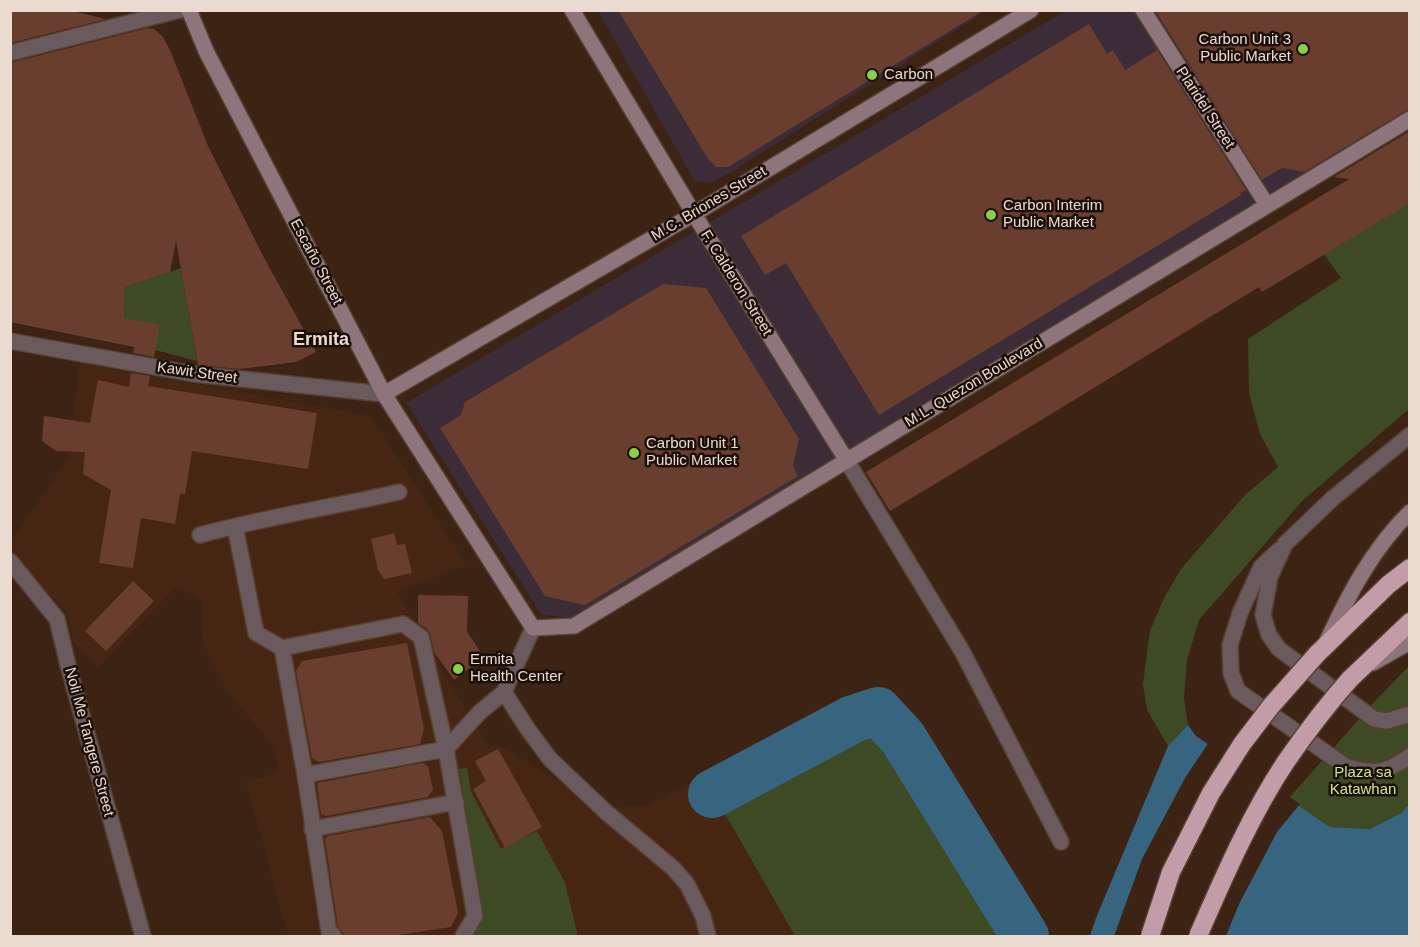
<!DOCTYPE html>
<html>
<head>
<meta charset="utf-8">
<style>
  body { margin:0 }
  #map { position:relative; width:1420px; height:947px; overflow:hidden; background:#3c2313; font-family:Arial,sans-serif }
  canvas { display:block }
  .frame { position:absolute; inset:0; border:12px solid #ebdad0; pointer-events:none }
</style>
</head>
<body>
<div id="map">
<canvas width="1420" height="947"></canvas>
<div class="frame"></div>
</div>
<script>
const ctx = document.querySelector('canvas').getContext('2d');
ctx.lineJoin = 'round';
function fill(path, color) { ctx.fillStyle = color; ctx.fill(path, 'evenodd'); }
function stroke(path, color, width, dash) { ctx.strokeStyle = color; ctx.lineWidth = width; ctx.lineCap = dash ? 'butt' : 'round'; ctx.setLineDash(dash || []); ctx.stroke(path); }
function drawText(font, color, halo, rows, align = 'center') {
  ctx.font = font + ' Arial,sans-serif'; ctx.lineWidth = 5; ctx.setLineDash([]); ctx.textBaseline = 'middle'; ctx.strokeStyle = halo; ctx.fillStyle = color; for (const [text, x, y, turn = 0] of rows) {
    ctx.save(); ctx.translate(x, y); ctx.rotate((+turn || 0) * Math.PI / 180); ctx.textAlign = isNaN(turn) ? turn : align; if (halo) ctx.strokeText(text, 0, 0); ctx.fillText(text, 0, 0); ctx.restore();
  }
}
fill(new Path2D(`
  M 598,11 L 986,11 L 731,172 L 711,183 L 694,180 Z
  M 1065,11 L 1409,11 L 1409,114 L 578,618 L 542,615 L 406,403 Z`), '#3b2c37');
fill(new Path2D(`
  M 80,363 L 371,416 L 467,565 L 397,592 L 489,749 L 498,745 L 606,808 L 649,805 L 703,776 L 795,936 L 288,936 L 246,781 L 279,772 L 275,748 L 228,692 L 203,644 L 202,600 L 176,587 L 98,668 L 74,643 L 65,611 L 11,552 L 11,541 L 68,458 Z`), '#462612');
fill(new Path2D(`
  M 1409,203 L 1409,409 L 1302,501 L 1199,620 L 1187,660 L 1184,698 L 1188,725 L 1168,746 L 1147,710 L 1143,684 L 1150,631 L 1165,596 L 1181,569 L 1245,495 L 1278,467 L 1260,434 L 1249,393 L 1248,339 L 1341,278 L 1324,254 Z
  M 181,268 L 197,361 L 155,350 L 124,318 L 125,287 Z
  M 1409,666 L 1409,804 L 1401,813 L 1370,829 L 1330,827 L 1288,799 L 1376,700 Z
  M 879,721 L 1014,936 L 795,936 L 717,800 Z
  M 467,768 L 471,791 L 501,849 L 537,831 L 565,883 L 578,936 L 474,936 L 482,919 L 459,769 Z`), '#3e4a23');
fill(new Path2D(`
  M 1188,725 L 1196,736 L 1330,827 L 1370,829 L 1401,813 L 1409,804 L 1409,936 L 1090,936 L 1096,918 L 1168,746 Z`), '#376580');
fill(new Path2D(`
  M 1209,742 L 1300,804 L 1277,832 L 1240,902 L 1226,936 L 1114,936 L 1142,859 L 1185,778 Z`), '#3c2313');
stroke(new Path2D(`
  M 712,794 L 853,719 L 878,711 L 903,738 L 1025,936`), '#376580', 48);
fill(new Path2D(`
  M 10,10 L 68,10 L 106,19 L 10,43 Z
  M 618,10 L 984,10 L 728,167 L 716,167 L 708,159 Z
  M 1155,10 L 1410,10 L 1410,109 L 1405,111 L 1304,172 L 1282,168 L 1262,180 Z
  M 1089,24 L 1107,54 L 1113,50 L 1125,70 L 1157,50 L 1246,190 L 1240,193 L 1241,195 L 879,415 L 786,263 L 765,275 L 741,236 Z
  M 148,28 L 154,29 L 163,37 L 170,50 L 208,146 L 262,254 L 316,352 L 296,362 L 240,369 L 198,365 L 176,241 L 170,272 L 125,287 L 124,318 L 160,325 L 154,357 L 133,353 L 134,347 L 10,322 L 10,63 Z
  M 1410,131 L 1410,203 L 1262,292 L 1259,287 L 1038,422 L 890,511 L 866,472 L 1349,179 L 1334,177 Z
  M 663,284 L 706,288 L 799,439 L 793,466 L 798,476 L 585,605 L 545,596 L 440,428 L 461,415 L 465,402 Z
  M 131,373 L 150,376 L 148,386 L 317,413 L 308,469 L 192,451 L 185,494 L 180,494 L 175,524 L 141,518 L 133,568 L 99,563 L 111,490 L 83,474 L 85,452 L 56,451 L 42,441 L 44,416 L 90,423 L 98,380 L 129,387 Z
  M 394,533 L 397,545 L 405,544 L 412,573 L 384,579 L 378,570 L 371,539 Z
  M 133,581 L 154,601 L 106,651 L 85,631 Z
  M 418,595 L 468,596 L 467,632 L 484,657 L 454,680 L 434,652 L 430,634 L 427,629 L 418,623 Z
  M 407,643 L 424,729 L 420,744 L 319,762 L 312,758 L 296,671 L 302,661 Z
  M 498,749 L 542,827 L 505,848 L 473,789 L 486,781 L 475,761 Z
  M 422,763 L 428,766 L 433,790 L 428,797 L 326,816 L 321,814 L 317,783 Z
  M 430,817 L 442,831 L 458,913 L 451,927 L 392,936 L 344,936 L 343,932 L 338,927 L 325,839 L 328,836 Z`), '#6a3e2f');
const lane = new Path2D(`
  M 1410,435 L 1333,498 L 1285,544 L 1270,577 L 1263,615 L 1269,635 L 1279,649 L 1374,719 L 1387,721 L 1410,714
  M 235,526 L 256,633 L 282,648 L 403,624 L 421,637 L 446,749 L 475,916 L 463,936
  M 200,535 C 266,517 333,507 399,492
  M 1279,550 L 1261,567 L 1240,613 L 1230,645 L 1231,673 L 1238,691 L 1345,766 C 1373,775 1385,774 1410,756
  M 10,561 L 57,619 L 68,665 L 143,936
  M 282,648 L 305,775 L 329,932 L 334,936
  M 504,692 L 527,728 L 550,759 L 606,812 L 673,868 L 687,884 L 703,916 L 708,936
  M 305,775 L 446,749 L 479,713 L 504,692 L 533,628
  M 312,829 L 456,802`);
const street = new Path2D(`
  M 10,53 L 180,10
  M 10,341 L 194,374 L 384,394
  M 847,461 L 962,651 L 1061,842`);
const secondary = new Path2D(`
  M 189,10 L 206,51 L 384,394 L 533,628 L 574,626 L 1410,119
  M 572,10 L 694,214 L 847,461
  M 1143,10 L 1267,205
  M 384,394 L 694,214 L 1031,10
  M 1326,643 C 1348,596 1372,549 1410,512
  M 1373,663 L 1410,642`);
const highway = new Path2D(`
  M 1317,654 L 1389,584 L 1410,568
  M 1350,679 L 1410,622`);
stroke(lane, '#584031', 18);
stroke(street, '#584031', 18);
stroke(secondary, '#584031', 18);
stroke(highway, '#584031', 21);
stroke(lane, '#6a5a5e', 15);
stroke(street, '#6a5a5e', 15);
stroke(secondary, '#8d757b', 15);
stroke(highway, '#c29ca6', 18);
const highwayBridge = new Path2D(`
  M 1150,936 L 1171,872 L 1211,793 L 1242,744 L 1271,706 L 1317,654
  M 1198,936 C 1223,879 1250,816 1285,763 C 1305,734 1326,706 1350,679`);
stroke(highwayBridge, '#584031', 21, []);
stroke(highwayBridge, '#c29ca6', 18);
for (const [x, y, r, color] of [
  [1303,49,6,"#89cf49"],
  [872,75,6,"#89cf49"],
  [991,215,6,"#89cf49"],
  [634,453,6,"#89cf49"],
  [458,669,6,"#89cf49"]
]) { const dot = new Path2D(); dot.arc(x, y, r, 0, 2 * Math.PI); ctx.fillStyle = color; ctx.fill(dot); stroke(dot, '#1b1009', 2); }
drawText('15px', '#ebdad0', '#1b1009', [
  ["Carbon Unit 3",1291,40,"right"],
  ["Public Market",1291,57,"right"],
  ["Carbon",884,75],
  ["Carbon Interim",1003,206],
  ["Public Market",1003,223],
  ["Carbon Unit 1",646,444],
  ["Public Market",646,461],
  ["Ermita",470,660],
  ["Health Center",470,677]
], 'left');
drawText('15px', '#ebdad0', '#1b1009', [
  ["Plaridel Street",1205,108,57],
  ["M.C. Briones Street",709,204,-31],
  ["Escaño Street",316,262,62],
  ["F. Calderon Street",736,283,58],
  ["Kawit Street",197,373,8],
  ["M.L. Quezon Boulevard",974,383,-31],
  ["Noli Me Tangere Street",89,742,75]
]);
drawText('15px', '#cbe49c', '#1b1009', [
  ["Plaza sa",1363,773],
  ["Katawhan",1363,790]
]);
drawText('bold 18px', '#ebdad0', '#1b1009', [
  ["Ermita",321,340]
]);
</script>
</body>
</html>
